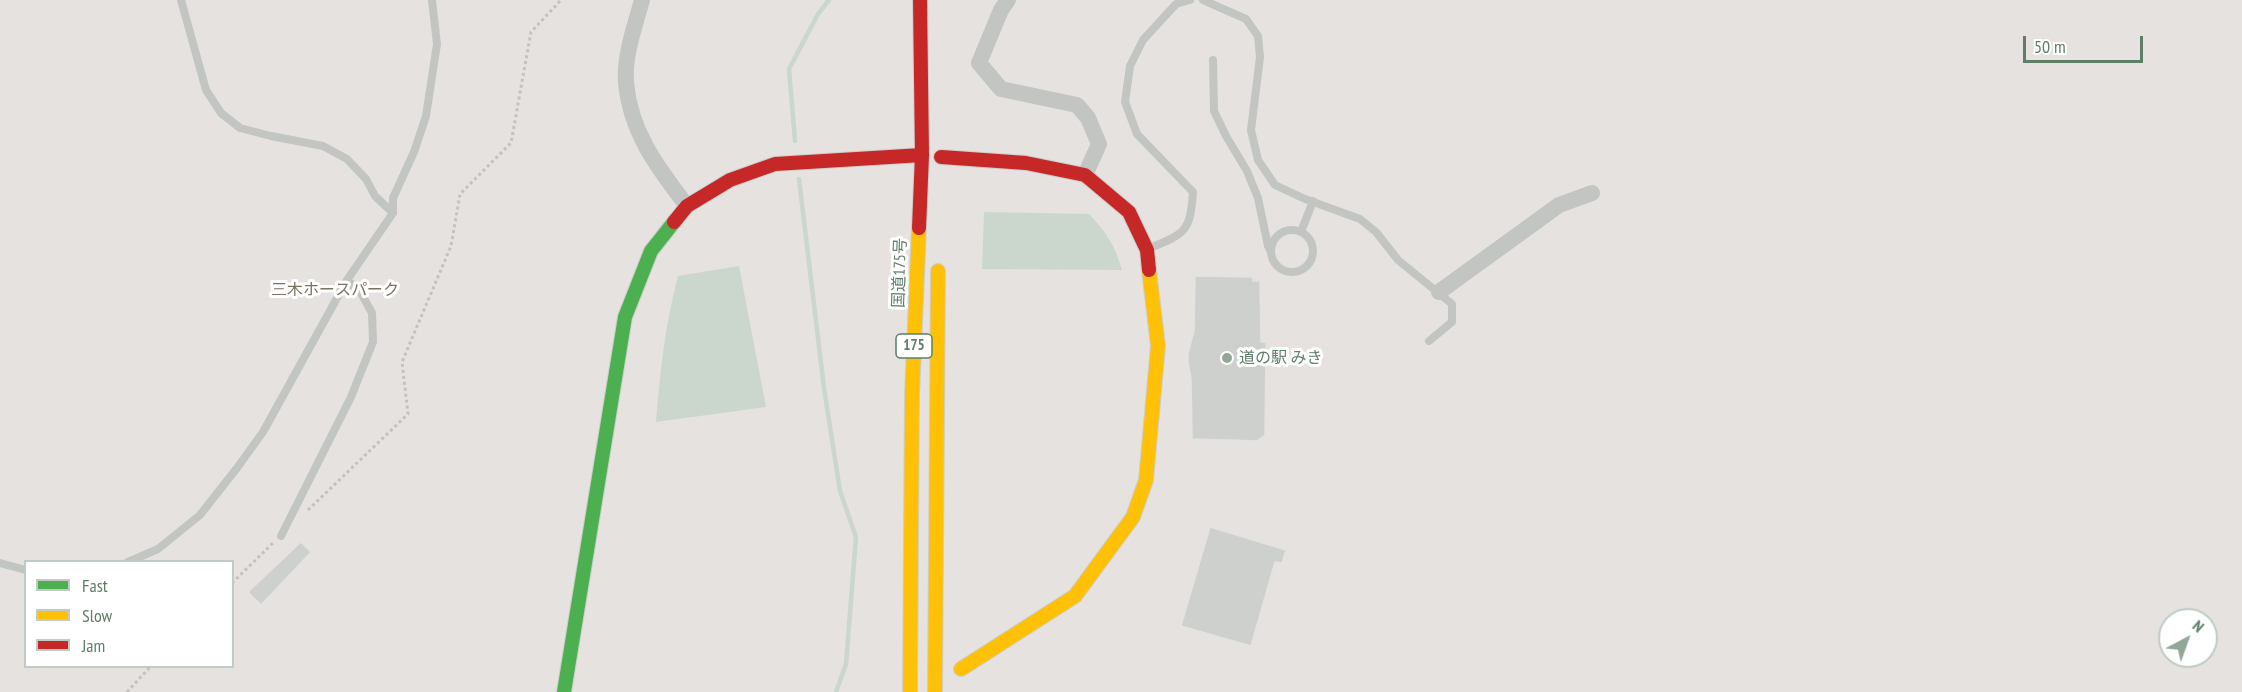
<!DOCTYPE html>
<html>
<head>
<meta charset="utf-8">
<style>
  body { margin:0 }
  #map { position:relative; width:2242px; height:692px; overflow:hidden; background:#f4f2f2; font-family:"PT Sans Narrow",sans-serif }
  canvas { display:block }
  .legend { position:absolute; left:24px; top:560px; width:210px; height:108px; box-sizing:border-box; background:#fff; border:2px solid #bfcbc3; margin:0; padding:8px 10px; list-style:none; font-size:18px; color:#5e7e68 }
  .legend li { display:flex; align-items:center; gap:12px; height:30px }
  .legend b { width:30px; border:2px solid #bfcbc3 }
  .north { position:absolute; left:2158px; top:608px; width:60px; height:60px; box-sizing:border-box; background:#fff; border:2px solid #bfcbc3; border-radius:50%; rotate:41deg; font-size:16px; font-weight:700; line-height:24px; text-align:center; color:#5e7e68 }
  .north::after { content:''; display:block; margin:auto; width:21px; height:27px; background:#92a798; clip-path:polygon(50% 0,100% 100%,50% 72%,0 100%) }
  .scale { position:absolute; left:2023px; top:36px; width:120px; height:27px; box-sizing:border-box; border:3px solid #5e7e68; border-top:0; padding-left:8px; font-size:18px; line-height:21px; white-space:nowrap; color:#5e7e68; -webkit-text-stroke:4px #fff; paint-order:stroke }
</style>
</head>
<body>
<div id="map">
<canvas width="2242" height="692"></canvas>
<ul class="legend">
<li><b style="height:8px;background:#4caf50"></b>Fast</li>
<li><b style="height:8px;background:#ffc107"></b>Slow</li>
<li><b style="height:8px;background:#c62828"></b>Jam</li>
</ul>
<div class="north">N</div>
<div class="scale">50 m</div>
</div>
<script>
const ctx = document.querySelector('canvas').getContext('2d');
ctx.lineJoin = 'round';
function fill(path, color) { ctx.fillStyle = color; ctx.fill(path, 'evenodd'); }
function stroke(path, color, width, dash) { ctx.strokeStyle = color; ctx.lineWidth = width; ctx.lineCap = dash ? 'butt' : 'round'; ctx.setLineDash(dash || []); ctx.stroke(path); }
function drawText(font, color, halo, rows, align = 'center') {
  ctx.font = font + ' "PT Sans Narrow","Noto Sans JP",sans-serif'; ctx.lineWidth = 6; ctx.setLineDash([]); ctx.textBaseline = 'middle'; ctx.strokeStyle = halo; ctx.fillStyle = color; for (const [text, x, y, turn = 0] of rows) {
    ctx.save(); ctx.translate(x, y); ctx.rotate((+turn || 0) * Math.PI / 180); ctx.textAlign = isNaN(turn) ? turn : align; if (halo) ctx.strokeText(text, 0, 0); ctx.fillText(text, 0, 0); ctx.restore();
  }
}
fill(new Path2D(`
  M 0,0 L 2242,0 L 2242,692 L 0,692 ZM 26,562 L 232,562 L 232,666 L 26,666 ZM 2170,620 L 2206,620 L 2206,656 L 2170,656 Z`), '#e6e2df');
fill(new Path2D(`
  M 984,212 L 1089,214 C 1107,233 1115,246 1122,270 L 982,269 Z
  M 739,266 L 766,407 L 656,422 C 660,372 665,325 678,276 Z`), '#cbd7cc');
stroke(new Path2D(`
  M 795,141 L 789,69 L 818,14 L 829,0
  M 799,179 L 824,388 L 840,491 L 856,537 L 846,664 L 836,692`), '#cbd7cc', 4.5);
const building = new Path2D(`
  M 1195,276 L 1253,277 L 1253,281 L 1260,281 L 1261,342 L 1266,342 L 1265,435 L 1257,441 L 1192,439 L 1191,379 L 1188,363 L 1188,353 L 1194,331 Z
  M 1210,527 L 1286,550 L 1282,563 L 1275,562 L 1251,646 L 1181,626 Z
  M 301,542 L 311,552 L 261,605 L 248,592 Z`);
fill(building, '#ced0ce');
stroke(building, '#e3e2e2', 1.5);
const fast = new Path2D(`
  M 564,692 L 625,317 L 651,251 L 674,222`);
const slow = new Path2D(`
  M 961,669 L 1075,596 L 1133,517 L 1146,480 L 1158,346 L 1149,270
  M 910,692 L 912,395 L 919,228
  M 935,692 L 938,271`);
const jam = new Path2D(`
  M 941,157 L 1026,163 L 1085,175 L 1129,212 L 1147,250 L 1149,270
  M 674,222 L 687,206 L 730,180 L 775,164 L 922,155
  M 919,228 L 922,155 L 920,0`);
stroke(fast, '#cdcecd', 16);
stroke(slow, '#cdcecd', 16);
stroke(jam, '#cdcecd', 16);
stroke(new Path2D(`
  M 308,510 L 408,414 L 402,362 L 451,246 L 460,194 L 511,143 L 531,32 L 561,0
  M 232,583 L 273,543
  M 127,692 L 151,666`), '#c0c3c1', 3, [3, 3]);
stroke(new Path2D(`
  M 181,0 L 206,90 L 221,113 L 240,128 L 271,136 L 323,146 L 347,159 L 366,179 L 375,196 L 393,213
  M 1203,0 L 1246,19 L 1258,36 L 1260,57 L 1251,130 L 1258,160 L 1275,185 L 1305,199 L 1360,219 L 1376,232 L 1398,260 L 1452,304 L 1452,322 L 1429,341
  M 1213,60 L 1214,111 L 1226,136 L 1247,171 L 1258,198 L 1268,246 L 1271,252
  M1271 251a21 21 0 1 1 42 0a21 21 0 1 1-42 0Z
  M 1301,232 L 1313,201
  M 1150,248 C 1186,233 1190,232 1193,192 L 1137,134 L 1125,102 L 1130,66 L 1143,40 L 1176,4 L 1190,0
  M 281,536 L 351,397 L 373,342 L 372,313 L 361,293 L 347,280
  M 128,562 L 158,549 L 200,515 L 237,468 L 263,432 L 347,280 L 393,213 L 393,198 L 414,152 L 426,116 L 437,44 L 432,0
  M 0,563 L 26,570`), '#c3c5c3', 8);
stroke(new Path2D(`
  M 642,0 C 635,26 624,55 626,82 C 630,132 658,168 687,206
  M 1008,0 L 1001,10 L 979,63 L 1001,89 L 1077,105 L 1088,118 L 1099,144 L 1085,175
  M 1439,292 L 1559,205 L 1592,193`), '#c3c5c3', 16);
stroke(fast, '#4caf50', 14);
stroke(slow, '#ffc107', 14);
stroke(jam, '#c62828', 14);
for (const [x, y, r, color] of [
  [1227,358,6,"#92a798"]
]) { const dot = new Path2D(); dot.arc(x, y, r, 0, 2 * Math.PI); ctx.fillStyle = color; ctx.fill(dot); stroke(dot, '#fff', 2); }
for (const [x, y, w] of [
  [914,346,36]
]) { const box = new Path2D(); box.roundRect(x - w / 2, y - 12, w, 24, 4.5); ctx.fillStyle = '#fff'; ctx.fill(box); stroke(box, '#5e7e68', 1.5); }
drawText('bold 15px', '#5e7e68', null, [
  ["175",914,346]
]);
drawText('16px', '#5e7e68', '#fff', [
  ["国道175号",900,273,-88]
]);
drawText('16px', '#7b7361', '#fff', [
  ["三木ホースパーク",335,290]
]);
drawText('16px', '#5e7e68', '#fff', [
  ["道の駅 みき",1239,358]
], 'left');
</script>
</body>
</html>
